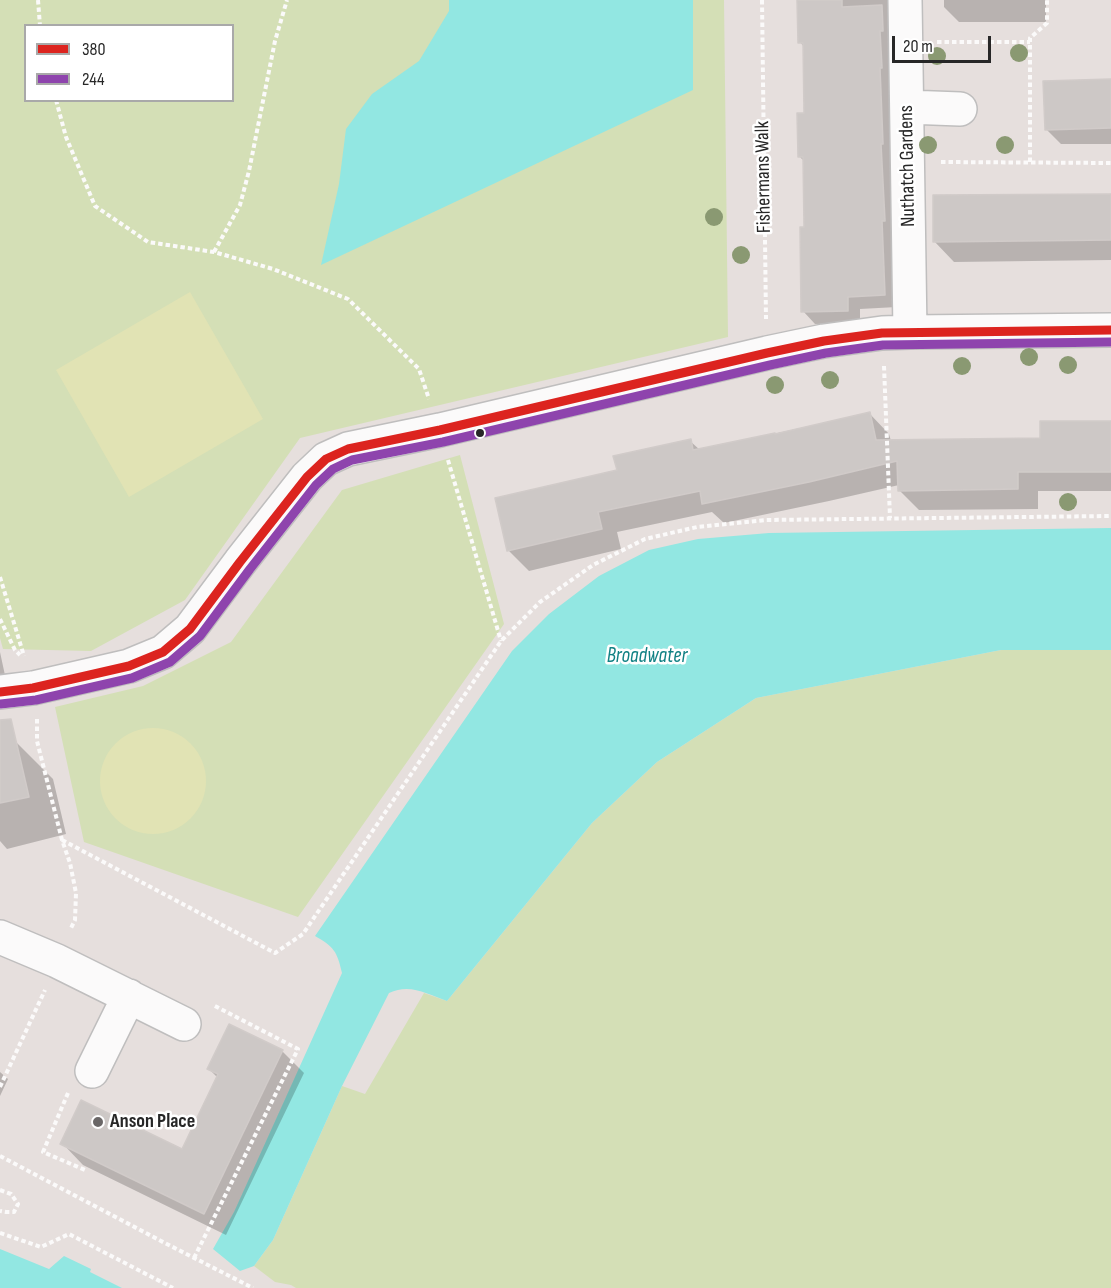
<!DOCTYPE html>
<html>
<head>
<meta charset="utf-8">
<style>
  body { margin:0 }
  #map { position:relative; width:1111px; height:1288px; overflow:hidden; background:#e6dfdd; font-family:"Sofia Sans Condensed",sans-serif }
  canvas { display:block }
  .legend { position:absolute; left:24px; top:24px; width:210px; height:78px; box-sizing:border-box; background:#fff; border:2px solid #a9a9a9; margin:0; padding:8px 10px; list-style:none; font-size:18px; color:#272727 }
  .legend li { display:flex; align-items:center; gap:12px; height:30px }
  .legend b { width:30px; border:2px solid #a9a9a9 }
  .scale { position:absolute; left:892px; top:36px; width:99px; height:27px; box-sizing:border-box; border:3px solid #272727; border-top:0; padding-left:8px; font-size:18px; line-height:21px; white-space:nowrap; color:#272727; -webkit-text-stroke:4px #fff; paint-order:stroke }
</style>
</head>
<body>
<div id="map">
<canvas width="1111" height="1288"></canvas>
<ul class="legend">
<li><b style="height:8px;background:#dc241f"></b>380</li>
<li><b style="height:8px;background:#8e44ad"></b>244</li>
</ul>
<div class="scale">20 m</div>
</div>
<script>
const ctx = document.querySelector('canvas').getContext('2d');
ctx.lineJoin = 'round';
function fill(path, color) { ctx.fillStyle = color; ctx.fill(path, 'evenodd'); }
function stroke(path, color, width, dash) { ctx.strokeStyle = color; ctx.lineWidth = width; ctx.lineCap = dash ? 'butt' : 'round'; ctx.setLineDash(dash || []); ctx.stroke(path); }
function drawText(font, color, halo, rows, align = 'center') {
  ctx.font = font + ' "Sofia Sans Condensed",sans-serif'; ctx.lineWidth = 5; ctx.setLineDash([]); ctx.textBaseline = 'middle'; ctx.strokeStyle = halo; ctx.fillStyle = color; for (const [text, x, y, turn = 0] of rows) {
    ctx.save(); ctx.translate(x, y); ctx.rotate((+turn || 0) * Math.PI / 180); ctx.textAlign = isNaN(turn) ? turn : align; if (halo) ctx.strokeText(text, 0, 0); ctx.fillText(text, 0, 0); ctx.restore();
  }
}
fill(new Path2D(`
  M 0,0 L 724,0 L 728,337 L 300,438 L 185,600 L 91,651 L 3,649 L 0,638 ZM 26,26 L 232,26 L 232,100 L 26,100 Z
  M 460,455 L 504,624 L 298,917 L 84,842 L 55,707 L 143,686 L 231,642 L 342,490 Z
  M 1001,650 L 1111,650 L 1111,1288 L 296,1288 L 291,1285 L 275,1282 L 254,1266 L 273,1240 L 342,1086 L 365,1094 L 424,993 L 447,1001 L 592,823 L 657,762 L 756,698 Z`), '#d4dfb6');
fill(new Path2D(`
  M 190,292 L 263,419 L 129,497 L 56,370 Z
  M100 781a53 53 0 1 1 106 0a53 53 0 1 1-106 0Z`), '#e1e3b4');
fill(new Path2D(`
  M 449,0 L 693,0 L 693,90 L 321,265 L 339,184 L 346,129 L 372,94 L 419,61 L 449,11 Z
  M 1111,528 L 1111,650 L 1001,650 L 756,698 L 657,762 L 592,823 L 447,1001 C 427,994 410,983 389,993 L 342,1086 L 273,1240 L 254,1266 L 240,1271 L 213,1249 L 234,1212 L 342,973 C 337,951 334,947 315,936 L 512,651 L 549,614 L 599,576 L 649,550 L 698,539 L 769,533 Z
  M 0,1249 L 49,1269 L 64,1256 L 91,1269 L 90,1272 L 122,1288 L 0,1288 Z`), '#92e7e2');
fill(new Path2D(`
  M 799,0 L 895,0 L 897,307 L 860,309 L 860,323 L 815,324 L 803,311 L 806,228 L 805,162 L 800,157 L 806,115 L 804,47 L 800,42 Z
  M 944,0 L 1046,0 L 1046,22 L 959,22 L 944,7 Z
  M 1111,81 L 1111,144 L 1061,144 L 1046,129 Z
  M 1111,196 L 1111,260 L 954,262 L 934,241 Z
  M 869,413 L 889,434 L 891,441 L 1042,439 L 1111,422 L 1111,491 L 1038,491 L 1038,509 L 919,510 L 899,490 L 899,485 L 829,501 L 724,523 L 712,512 L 617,532 L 621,549 L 529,571 L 509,551 L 618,471 L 690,441 L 700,450 Z
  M 0,652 L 6,680 L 0,681 Z
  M 15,741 L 53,779 L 66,834 L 7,849 L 0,841 L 0,744 Z
  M 230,1026 L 282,1051 L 304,1073 L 226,1235 L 83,1165 L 62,1143 L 182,1151 L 218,1078 L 209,1069 Z
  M 0,1072 L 8,1079 L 0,1096 Z`), '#0003');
const building = new Path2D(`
  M 797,0 L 842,0 L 842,7 L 882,5 L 883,31 L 880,31 L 882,68 L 880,68 L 883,144 L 881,144 L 885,221 L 882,221 L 885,295 L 848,297 L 848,311 L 801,312 L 800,227 L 804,227 L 803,157 L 798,157 L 797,113 L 804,113 L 803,43 L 798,43 Z
  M 1111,79 L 1111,128 L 1045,130 L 1043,81 Z
  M 1111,194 L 1111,240 L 933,242 L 933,195 Z
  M 870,412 L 876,440 L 1040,438 L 1040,421 L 1111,421 L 1111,472 L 1018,472 L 1018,489 L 898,491 L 897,461 L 809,482 L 702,504 L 700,491 L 598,512 L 602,529 L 507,551 L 495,498 L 617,470 L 613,456 L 691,439 L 693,450 L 775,433 L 775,434 Z
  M 11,719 L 29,797 L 0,803 L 0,720 Z
  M 229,1024 L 283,1050 L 204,1214 L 60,1144 L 81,1100 L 182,1149 L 218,1074 L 207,1069 Z`);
fill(building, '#cdc8c6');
stroke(building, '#d1cbc9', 1.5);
const minor = new Path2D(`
  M 905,0 L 910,332
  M 907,107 L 960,109
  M 0,692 L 33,688 L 129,666 L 163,652 L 190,629 L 240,562 L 307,477 L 326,459 L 348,449 L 440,430 L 767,353 L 824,341 L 882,333 L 910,332 L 1111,330
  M 0,937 L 57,961 L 184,1024
  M 92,1071 L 129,996`);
stroke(minor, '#bfbebe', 36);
stroke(new Path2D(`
  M 38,0 L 40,26
  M 762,0 L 766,319
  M 937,42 L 1030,42
  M 56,100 L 66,137 L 95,206 L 148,242 L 214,252 L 273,269 L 348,299 L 419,369 L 429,399
  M 941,162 L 1111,163
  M 1030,162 L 1030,38 L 1047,23 L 1047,0
  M 214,252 L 240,205 L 249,171 L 275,41 L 287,0
  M 884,366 L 890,518
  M 448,460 L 501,641
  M 0,577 L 24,656
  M 0,619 L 15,650 L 20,655
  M 37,719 L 37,741 L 62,840 L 70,863 L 76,893 L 75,920 L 70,930
  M 62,840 L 275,953 L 303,934 L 501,641 L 540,602 L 593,565 L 645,539 L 697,527 L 766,520 L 1111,516
  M 0,1087 L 45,990
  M 68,1093 L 43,1152 L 85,1170
  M 0,1156 L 161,1241 L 253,1288
  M 0,1190 L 11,1194 L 18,1204 L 14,1212 L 6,1212 L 0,1211
  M 0,1233 L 41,1247 L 69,1234 L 173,1288
  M 194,1258 L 298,1049 L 213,1005`), '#fbfafa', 4, [4.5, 3]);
stroke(minor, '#fbfafa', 33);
stroke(new Path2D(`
  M 0,692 L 33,688 L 129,666 L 163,652 L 190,629 L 240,562 L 307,477 L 326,459 L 348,449 L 440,430 L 767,353 L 824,341 L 882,333 L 1111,330`), '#dc241f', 9);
stroke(new Path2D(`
  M 1,704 L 36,700 L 132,678 L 170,662 L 200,636 L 250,569 L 316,485 L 333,469 L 352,460 L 443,442 L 770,365 L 826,353 L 883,345 L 1111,342`), '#8e44ad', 9);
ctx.fillStyle = '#8a9972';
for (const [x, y] of [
  [1019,53],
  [937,56],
  [928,145],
  [1005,145],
  [714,217],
  [741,255],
  [1029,357],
  [1068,365],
  [962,366],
  [830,380],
  [775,385],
  [1068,502]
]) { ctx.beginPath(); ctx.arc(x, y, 9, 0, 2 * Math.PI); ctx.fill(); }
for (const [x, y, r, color] of [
  [480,433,5,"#272727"],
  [98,1122,6,"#6a6767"]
]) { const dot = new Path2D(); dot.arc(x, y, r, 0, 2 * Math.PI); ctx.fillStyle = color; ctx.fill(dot); stroke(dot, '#fff', 2); }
drawText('20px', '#272727', '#fff', [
  ["Nuthatch Gardens",908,166,-91],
  ["Fishermans Walk",764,177,-91]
]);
drawText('bold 20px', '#272727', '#fff', [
  ["Anson Place",110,1122]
], 'left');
drawText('italic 21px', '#118184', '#fff', [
  ["Broadwater",647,657]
]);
</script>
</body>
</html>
